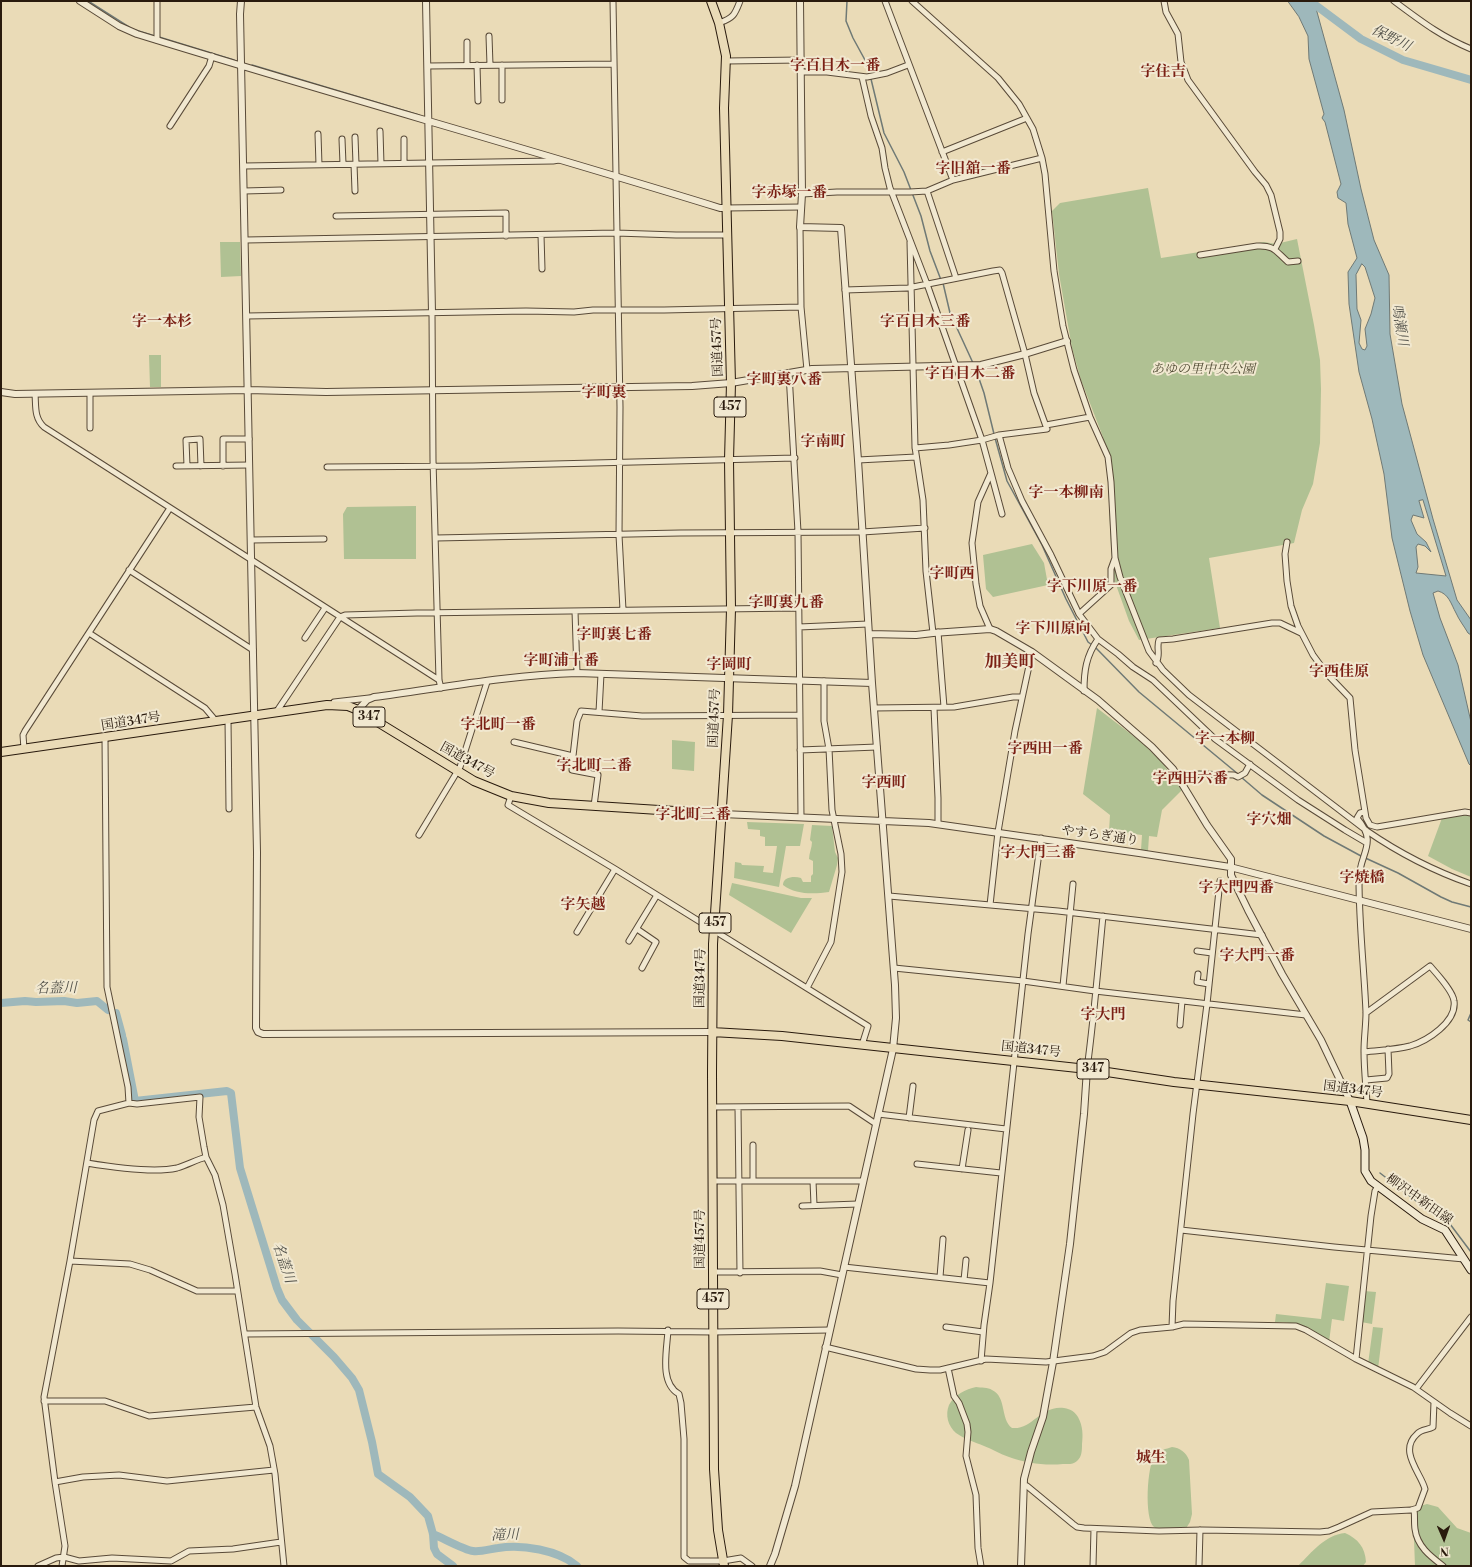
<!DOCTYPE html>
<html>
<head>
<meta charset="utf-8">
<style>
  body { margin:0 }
  #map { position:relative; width:1472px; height:1567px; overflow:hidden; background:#eadbb7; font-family:"Libre Bodoni",serif }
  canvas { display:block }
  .frame { position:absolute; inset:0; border:2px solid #291a0d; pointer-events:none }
  .north { position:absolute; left:1424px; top:1519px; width:40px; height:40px; -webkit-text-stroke:3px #f1e8d0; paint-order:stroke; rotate:178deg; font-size:11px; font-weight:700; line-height:16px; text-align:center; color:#291a0d }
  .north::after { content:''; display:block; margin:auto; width:14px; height:18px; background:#291a0d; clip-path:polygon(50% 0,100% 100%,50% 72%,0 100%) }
</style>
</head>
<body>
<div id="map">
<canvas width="1472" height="1567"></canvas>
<div class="frame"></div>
<div class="north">N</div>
</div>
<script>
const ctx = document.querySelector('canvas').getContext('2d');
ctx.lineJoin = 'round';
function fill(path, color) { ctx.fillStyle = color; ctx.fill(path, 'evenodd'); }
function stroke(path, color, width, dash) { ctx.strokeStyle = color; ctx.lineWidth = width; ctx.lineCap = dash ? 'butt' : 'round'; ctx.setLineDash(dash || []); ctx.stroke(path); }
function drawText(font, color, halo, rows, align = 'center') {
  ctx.font = font + ' "Libre Bodoni","Noto Serif JP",serif'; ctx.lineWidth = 4; ctx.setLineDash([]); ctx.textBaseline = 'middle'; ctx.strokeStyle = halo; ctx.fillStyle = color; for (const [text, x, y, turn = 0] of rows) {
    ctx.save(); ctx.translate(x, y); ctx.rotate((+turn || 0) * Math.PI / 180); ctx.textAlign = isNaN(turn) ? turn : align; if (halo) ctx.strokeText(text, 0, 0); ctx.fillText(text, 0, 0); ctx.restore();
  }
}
fill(new Path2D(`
  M 1148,188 L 1161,258 L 1264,242 L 1276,244 L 1297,239 L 1314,325 L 1320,360 L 1321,389 L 1320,443 L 1313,484 L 1302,510 L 1294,543 L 1209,558 L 1220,628 L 1139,640 L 1129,621 L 1115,582 L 1111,549 L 1108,481 L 1103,437 L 1081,380 L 1072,348 L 1059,274 L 1052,211 L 1060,203 Z
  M 220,242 L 240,242 L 241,276 L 221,277 Z
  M 149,355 L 161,355 L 161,387 L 150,387 Z
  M 416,506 L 416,559 L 344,559 L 343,514 L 347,507 Z
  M 1032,544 L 1044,563 L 1048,585 L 993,597 L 986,589 L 983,555 Z
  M 1097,708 L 1140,741 L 1161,761 L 1182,790 L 1162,810 L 1157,837 L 1149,836 L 1148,851 L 1141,850 L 1142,835 L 1109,831 L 1110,815 L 1083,794 Z
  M 672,740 L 695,742 L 694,771 L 672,769 Z
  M 1471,811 L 1471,877 L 1452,869 L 1428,856 L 1442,818 Z
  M 747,822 L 804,824 L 800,846 L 786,846 L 779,887 L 734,878 L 735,862 L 741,863 L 742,865 L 764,866 L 763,872 L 773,873 L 777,846 L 765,846 L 765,837 L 760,836 L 760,830 L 748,829 Z
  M 812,825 L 832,826 L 835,852 L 838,858 L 837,865 L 829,892 C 814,894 796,895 783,885 C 783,877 794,876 801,878 L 803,882 L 811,882 L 811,876 L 813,874 L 813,861 L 809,859 C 809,853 812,848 812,842 L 810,840 Z
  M 732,883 L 801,898 L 812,898 L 791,933 L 729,895 Z
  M 1326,1283 L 1349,1286 L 1344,1321 L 1332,1319 L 1329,1342 C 1310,1328 1299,1322 1275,1322 L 1276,1314 L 1321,1319 Z
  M 1364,1291 L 1376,1292 L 1372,1324 L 1361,1322 Z
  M 1373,1327 L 1383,1328 L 1378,1369 L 1368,1364 Z
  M 976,1387 C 981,1388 988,1387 992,1390 C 1007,1397 1000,1419 1012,1428 C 1033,1430 1040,1405 1064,1408 C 1071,1409 1075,1412 1078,1417 C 1083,1426 1083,1435 1082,1444 C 1082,1450 1082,1457 1077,1461 C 1073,1465 1068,1464 1063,1464 C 1045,1466 1026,1463 1009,1457 C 1000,1454 992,1449 984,1446 C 975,1442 964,1439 956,1433 C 948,1426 945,1415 949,1405 C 954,1395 966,1389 976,1387 Z
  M 1172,1447 C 1180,1448 1186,1452 1189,1460 L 1192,1514 L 1190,1522 L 1185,1530 C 1175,1530 1162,1534 1154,1527 C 1144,1519 1147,1465 1155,1455 C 1159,1450 1166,1449 1172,1447 Z
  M 1427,1504 L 1438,1507 L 1457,1528 L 1471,1533 L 1471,1566 L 1415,1566 L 1413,1514 L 1420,1506 Z
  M 1345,1533 C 1358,1539 1365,1547 1366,1562 L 1363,1566 L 1298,1566 C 1312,1552 1325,1535 1345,1533 Z`), '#b0c193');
const water = new Path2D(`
  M 1288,1 L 1314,1 L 1344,110 L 1361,189 L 1374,240 L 1389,275 L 1390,334 L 1402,404 L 1433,519 L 1457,600 L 1471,620 L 1471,635 L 1468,633 C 1464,626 1459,620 1456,613 C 1451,604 1449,594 1438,591 L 1433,593 L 1440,618 L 1458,665 L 1471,722 L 1471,766 L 1469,764 L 1423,655 L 1410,611 L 1392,538 L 1384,474 L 1372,419 L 1359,372 L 1349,304 L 1348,272 L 1357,258 L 1348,224 L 1346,203 L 1338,198 L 1337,192 L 1341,184 L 1325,122 L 1322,118 L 1324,114 L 1309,59 L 1308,36 L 1299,17 ZM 1362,264 L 1365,267 L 1375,298 L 1371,314 L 1365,329 L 1367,346 L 1365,350 L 1362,349 L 1359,343 L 1361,320 L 1357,309 L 1356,275 ZM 1423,500 L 1446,576 L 1416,573 L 1418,567 L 1416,547 L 1418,544 L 1425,546 L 1431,552 L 1426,542 L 1417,534 L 1411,520 L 1413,515 L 1424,518 L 1419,501 Z`);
fill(water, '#9eb8bb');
stroke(water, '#6f7975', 1);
stroke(new Path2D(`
  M 88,1 L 129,27
  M 847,1 L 846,21 L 853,38 L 865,60 L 870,75
  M 132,29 L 155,36
  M 159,37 L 234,60
  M 252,65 L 419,115
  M 871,79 L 884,133 L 904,172 L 921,216 L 930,251 L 941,280
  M 943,283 L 950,313 L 973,363
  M 975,367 L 984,393 L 994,434
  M 995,438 L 1007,481 L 1042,545 L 1066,599 L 1088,642 L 1092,645
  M 1095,647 L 1139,692 L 1238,774
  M 1241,777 L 1262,795 L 1324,836 L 1361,856 L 1398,873 L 1441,897 L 1452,902 L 1471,907
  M 1471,1013 L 1468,1020 L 1471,1022
  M 1380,1173 L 1420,1204 L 1447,1220 L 1471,1252`), '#6f7975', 1.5);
stroke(new Path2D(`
  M 1310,1 L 1361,39 L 1403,60 L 1471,80
  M 1,1003 L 25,1001 L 36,1002 L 64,1001 L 77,1003 L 97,1001 L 108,1010
  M 116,1013 L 122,1035
  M 123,1039 L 135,1101 L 227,1091 L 231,1093 L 240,1168 L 277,1288 L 282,1300 L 297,1320 L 334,1357 L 352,1378 L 359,1390 L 372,1442 L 378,1474 L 410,1497 L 428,1516 L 433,1534 L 434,1548 L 437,1554 L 453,1566
  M 433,1534 C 443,1538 464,1550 473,1551 C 481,1552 490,1549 498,1548 C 522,1544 558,1550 577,1566`), '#9eb8bb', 8);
const minor = new Path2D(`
  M 157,1 L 157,40
  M 613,1 L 620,407 L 619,535 L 623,610
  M 885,1 L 953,180
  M 912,1 L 998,78 L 1019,104 L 1033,129 L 1042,158 L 1045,174 L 1054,271 L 1063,326 L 1074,370 L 1090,417 L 1108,457 L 1111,482 L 1115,558 L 1120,577 L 1149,651 L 1163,670 L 1189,695 L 1367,831 C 1399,853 1434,871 1471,884
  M 1164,1 L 1166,12 L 1178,34 L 1181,62 L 1188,80 L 1255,172 L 1266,185 L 1271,195 L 1280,232 L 1280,239 L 1275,249
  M 1394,1 C 1421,21 1440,36 1471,49
  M 719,23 C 734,18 735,14 740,1
  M 489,36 L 490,65
  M 467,42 L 467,65
  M 726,61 L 801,60
  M 477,65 L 478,101
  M 502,65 L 502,100
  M 428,66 L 614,64
  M 801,72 L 827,72 L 867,77 L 887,73 L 908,65
  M 862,77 L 871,116 L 882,148 L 885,168 L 890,188 L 927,284 L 982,440 L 991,473 L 978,502 L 972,543 L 976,584 L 980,606 L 990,629
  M 170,126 L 209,66 L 212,56
  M 380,131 L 381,164
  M 318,134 L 319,165
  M 355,137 L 356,164
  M 342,139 L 343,164
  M 404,139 L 404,163
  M 942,152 L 1027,118
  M 354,164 L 355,191
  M 244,166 L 553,161 L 559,160
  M 244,191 L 281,190
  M 927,191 L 956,278
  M 802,194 L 837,192 L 910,192 L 927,191 L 953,180 L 1042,158
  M 726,208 L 801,207
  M 336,216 L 506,213 L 506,236
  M 800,227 L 801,307 L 807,370
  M 541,235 L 542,269
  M 246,240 L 616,233 L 676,235 L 727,235
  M 910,242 L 915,447 L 923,500 L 926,571 L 933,633
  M 1200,255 L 1257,246 C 1275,245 1276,252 1288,262 L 1298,261
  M 845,290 L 908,288 L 993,271 L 1000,270 L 1002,273 L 1025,354 L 1034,393 L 1047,429 L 999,435 L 982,440 L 949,445 L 915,448
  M 432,313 L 433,460 L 439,680 L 441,688
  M 247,316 L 526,311 L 574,312 L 593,310 L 664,310 L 801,307
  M 789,373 L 798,532 L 801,817
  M 90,393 L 90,428
  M 35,394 C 36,406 34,418 44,427 L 439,680
  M 1046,425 L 1090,417
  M 999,435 L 1008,468 L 1022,501 L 1051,555 L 1079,614 L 1098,639 L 1118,654 L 1133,667 L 1153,680 L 1215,739 L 1298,800 L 1345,830 L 1367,843
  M 858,460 L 916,457
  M 176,466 L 249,465
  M 187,466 L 186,440 L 200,439 L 201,466
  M 223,466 L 223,439 L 249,439
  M 327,467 L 473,466 L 795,458
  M 991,473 L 1002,514
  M 436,538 L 680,533 L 862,532 L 925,528
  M 251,540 L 324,539
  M 1287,542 L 1285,554 L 1287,581 L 1291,606 L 1298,626 L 1313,655 L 1327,674 L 1350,698 L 1355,750 L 1366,818 L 1370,825 L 1377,827 L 1465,812 L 1471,813
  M 129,570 L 253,650
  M 575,611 L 577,673
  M 1079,614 L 1111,585 L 1111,569 L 1115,558
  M 799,627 L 868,624
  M 938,632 L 944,707
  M 89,633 L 205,708 L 216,721
  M 305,638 L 325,608
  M 1156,663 C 1161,655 1156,648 1159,640 L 1173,639 L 1272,623 L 1280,623 L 1301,633
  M 1084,691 C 1084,671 1086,656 1098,639
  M 334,702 L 369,698
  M 874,708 L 954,707 L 1013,697 L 1022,697
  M 934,708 L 938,798 L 938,824
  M 277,711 L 340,617 L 345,615 L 417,613 L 798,608
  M 599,712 L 601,674
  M 228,719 L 229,809
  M 105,738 L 107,987 L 128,1087 L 129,1103
  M 514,742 L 573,756 L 577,721 L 581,711 L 642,716 L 799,715
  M 24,749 L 23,735 L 25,731 L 170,508
  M 800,750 L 877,747
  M 573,756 L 572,770 L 598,775 L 594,806
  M 1181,782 L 1199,774 L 1234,775 L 1238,777 L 1245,773 L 1250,764
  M 511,796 L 508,805 L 615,869 L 868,1026 L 862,1045
  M 1364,812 L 1360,813 L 1357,818 C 1379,844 1359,853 1359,880 C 1359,924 1364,968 1366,1012 C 1366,1025 1364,1038 1364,1051 C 1364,1069 1366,1086 1367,1103
  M 419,835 L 460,767 L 487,682
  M 889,896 L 1058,911 L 1262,935
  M 990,905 L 998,832 L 1015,731 L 1032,652
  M 637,929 L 656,942 L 642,968
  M 577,932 L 615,869
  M 629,941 L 657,895
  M 1197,951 L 1212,953
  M 894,968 L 1023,981 L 1095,991 L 1306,1015
  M 1198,974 L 1197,982 L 1209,984
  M 1063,986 L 1073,884
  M 807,988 L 831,942 L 842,872 L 841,854 L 832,810 L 829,749 L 824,721 L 824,681
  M 1180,1025 L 1182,1001
  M 1364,1052 C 1379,1050 1395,1050 1410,1046 C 1427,1041 1457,1022 1454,1001 C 1453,991 1437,974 1430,966 L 1366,1013
  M 1087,1069 C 1094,1018 1098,967 1103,916
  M 1366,1080 L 1387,1078 L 1389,1074 L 1388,1049
  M 712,1107 L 849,1106 L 876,1124
  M 738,1107 L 740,1273
  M 878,1114 L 1006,1129
  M 909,1118 L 913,1086
  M 753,1145 L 753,1181
  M 87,1163 C 111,1167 154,1173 177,1168 C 187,1165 196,1160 206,1157
  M 917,1164 L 1001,1173
  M 962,1169 L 968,1130
  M 713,1181 L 863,1181
  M 813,1181 L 814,1205
  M 802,1206 L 858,1204
  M 1181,1230 L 1334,1247 L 1464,1259
  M 70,1261 L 130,1264 L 150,1270 L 197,1291 L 237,1291
  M 844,1267 L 990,1283
  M 713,1272 L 820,1271 L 842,1275
  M 940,1277 L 943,1239
  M 964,1280 L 966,1260
  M 946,1327 L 983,1332
  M 1172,1327 L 1173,1301 L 1193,1114 L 1207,1004 L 1220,881
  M 668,1330 C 667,1350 659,1383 679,1394 L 681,1403 L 684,1439 L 684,1557 L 689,1561 L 723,1561 L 741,1558 L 752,1566
  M 245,1334 L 618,1331 L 714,1332 L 829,1330
  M 825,1347 L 916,1369 L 930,1370 L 940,1370 L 986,1359 L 1046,1362 L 1093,1356 L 1105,1352 L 1131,1333 L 1140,1330 L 1172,1327 L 1184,1324 L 1296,1326 L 1306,1330 L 1356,1359 L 1413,1387 L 1450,1413 L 1471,1426
  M 1356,1359 L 1371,1216 L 1375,1191 L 1378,1186
  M 981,1361 L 984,1325 L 990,1283 L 1028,934 L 1041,838
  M 948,1368 L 954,1396 L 959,1403 L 967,1424 L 968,1432 L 966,1456 L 976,1495 L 978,1548 L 981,1566
  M 1416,1389 L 1471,1317
  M 44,1401 L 105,1401 L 149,1416 L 256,1407
  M 55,1482 L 83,1477 L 119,1475 L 167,1481 L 274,1470
  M 1027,1486 L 1073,1524 L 1077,1527 L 1084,1528 L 1159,1531 L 1202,1530 L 1320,1532 L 1329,1531 L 1339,1527 L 1372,1512 L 1411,1510 L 1418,1508 L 1425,1489 C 1421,1473 1398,1451 1417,1434 C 1421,1429 1428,1430 1433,1427 L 1434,1402
  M 1414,1510 C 1415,1516 1414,1523 1415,1529 C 1417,1546 1430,1556 1443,1566
  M 38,1566 L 56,1558 L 64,1557 L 79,1561 L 112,1558 L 171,1561 L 189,1551 L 233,1549 L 281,1542
  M 62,1566 L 65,1546 L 55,1482 L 44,1397 L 70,1261 L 94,1120 L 98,1111 L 129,1103 L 137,1104 L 200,1097 L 199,1117 L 204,1147 L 206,1157 L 215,1175 L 223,1205 L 235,1274 L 256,1407 L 270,1446 L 275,1474 L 284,1566
  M 1093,1566 L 1094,1529
  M 1199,1566 L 1200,1530`);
const tertiary = new Path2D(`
  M 80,1 L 119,26 L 137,34 C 331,94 526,148 720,208 L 726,208
  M 241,1 L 240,14 L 257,852 L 256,1028 L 258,1032 L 263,1034 L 712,1032
  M 426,1 L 432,313
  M 1,392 L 15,394 L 248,390 L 326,392 L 692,386 L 731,383 L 812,369 L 981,365 L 1025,354 L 1067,341
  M 869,634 L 916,635 L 933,633 L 990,629 L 996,631 L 1032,652 L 1098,700 L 1152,747 L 1173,769 L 1207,825 L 1231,859 L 1231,875 L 1248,910 L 1282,974 L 1321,1040 L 1350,1101
  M 358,710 L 367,700 L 374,697 C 441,688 509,675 577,673 L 872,683
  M 722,814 L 929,823 L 1139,853 L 1230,867 L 1471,929
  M 770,1566 L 775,1554 L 795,1486 L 893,1049 L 896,1018 L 895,985 L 872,683 L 858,460 L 841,228 L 800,227 L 802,194 L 800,1
  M 1021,1566 L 1024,1479 L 1031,1452 L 1043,1417 L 1053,1362 L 1070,1244 L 1084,1114 L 1087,1069`);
const secondary = new Path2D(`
  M 1350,1101 L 1363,1138 L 1365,1150 L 1365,1171 L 1371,1181 L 1422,1219 L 1445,1230 L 1471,1270`);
const trunk = new Path2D(`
  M 711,1 L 719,23 L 726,56 L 724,108 L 731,383 L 729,460 L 731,609 L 728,715 L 713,944 L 712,1073 L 714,1469 L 718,1530 L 724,1566
  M 1,752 L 327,705 L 348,706 L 358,710 L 474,781 L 511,796 L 549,803 L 722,814
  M 712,1032 L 782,1036 L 1087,1069 L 1174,1082 L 1350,1101 L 1471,1120`);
stroke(minor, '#594a38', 7);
stroke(tertiary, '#594a38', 8);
stroke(secondary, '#291a0d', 9);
stroke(trunk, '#291a0d', 10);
stroke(minor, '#f1e8d0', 5);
stroke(tertiary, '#f1e8d0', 6);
stroke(secondary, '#f1e8d0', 7);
stroke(trunk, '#eadbb7', 8);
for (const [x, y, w] of [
  [730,407,32],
  [369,717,32],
  [715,923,32],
  [1093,1069,32],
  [713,1299,32]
]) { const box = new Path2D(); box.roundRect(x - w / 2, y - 10, w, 20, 3); ctx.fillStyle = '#f1e8d0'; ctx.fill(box); stroke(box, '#291a0d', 1); }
drawText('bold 12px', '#291a0d', null, [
  ["457",730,407],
  ["347",369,717],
  ["457",715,923],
  ["347",1093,1069],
  ["457",713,1299]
]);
drawText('13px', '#291a0d', '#f1e8d0', [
  ["国道457号",718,347,-92],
  ["国道457号",715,718,-88],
  ["国道347号",131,722,-9],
  ["国道347号",467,761,29],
  ["やすらぎ通り",1100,836,8],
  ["国道347号",701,978,-89],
  ["国道347号",1031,1050,6],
  ["国道347号",1353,1090,7],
  ["柳沢中新田線",1419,1200,35],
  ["国道457号",701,1239,-90]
]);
drawText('italic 13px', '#524c35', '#f1e8d0', [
  ["あゆの里中央公園",1203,370]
]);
drawText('italic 14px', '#52514a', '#f1e8d0', [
  ["保野川",1391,39,26],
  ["鳴瀬川",1399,325,81],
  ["名蓋川",56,989,-1],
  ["名蓋川",283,1263,71],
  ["滝川",505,1536,-2]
]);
drawText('bold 15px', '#7a1f14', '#f1e8d0', [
  ["字百目木一番",835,66],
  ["字住吉",1163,72],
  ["字旧舘一番",973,169],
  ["字赤塚一番",789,193],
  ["字一本杉",162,322],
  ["字百目木三番",925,322],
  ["字百目木二番",970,374],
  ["字町裏八番",784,380],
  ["字町裏",604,393],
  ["字南町",823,442],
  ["字一本柳南",1066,493],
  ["字町西",952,574],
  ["字下川原一番",1092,587],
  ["字町裏九番",786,603],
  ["字下川原向",1053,629],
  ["字町裏七番",614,635],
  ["字町浦十番",561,661],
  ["字岡町",729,665],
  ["字西佳原",1339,672],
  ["字北町一番",498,725],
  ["字一本柳",1225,739],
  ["字西田一番",1045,749],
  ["字北町二番",594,766],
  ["字西田六番",1190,779],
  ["字西町",884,783],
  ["字北町三番",693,815],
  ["字穴畑",1269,820],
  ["字大門三番",1038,853],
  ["字焼橋",1362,878],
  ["字大門四番",1236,888],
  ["字矢越",583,905],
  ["字大門一番",1257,956],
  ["字大門",1103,1015],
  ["城生",1151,1458]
]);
drawText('bold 17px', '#7a1f14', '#f1e8d0', [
  ["加美町",1010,663]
]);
</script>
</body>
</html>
